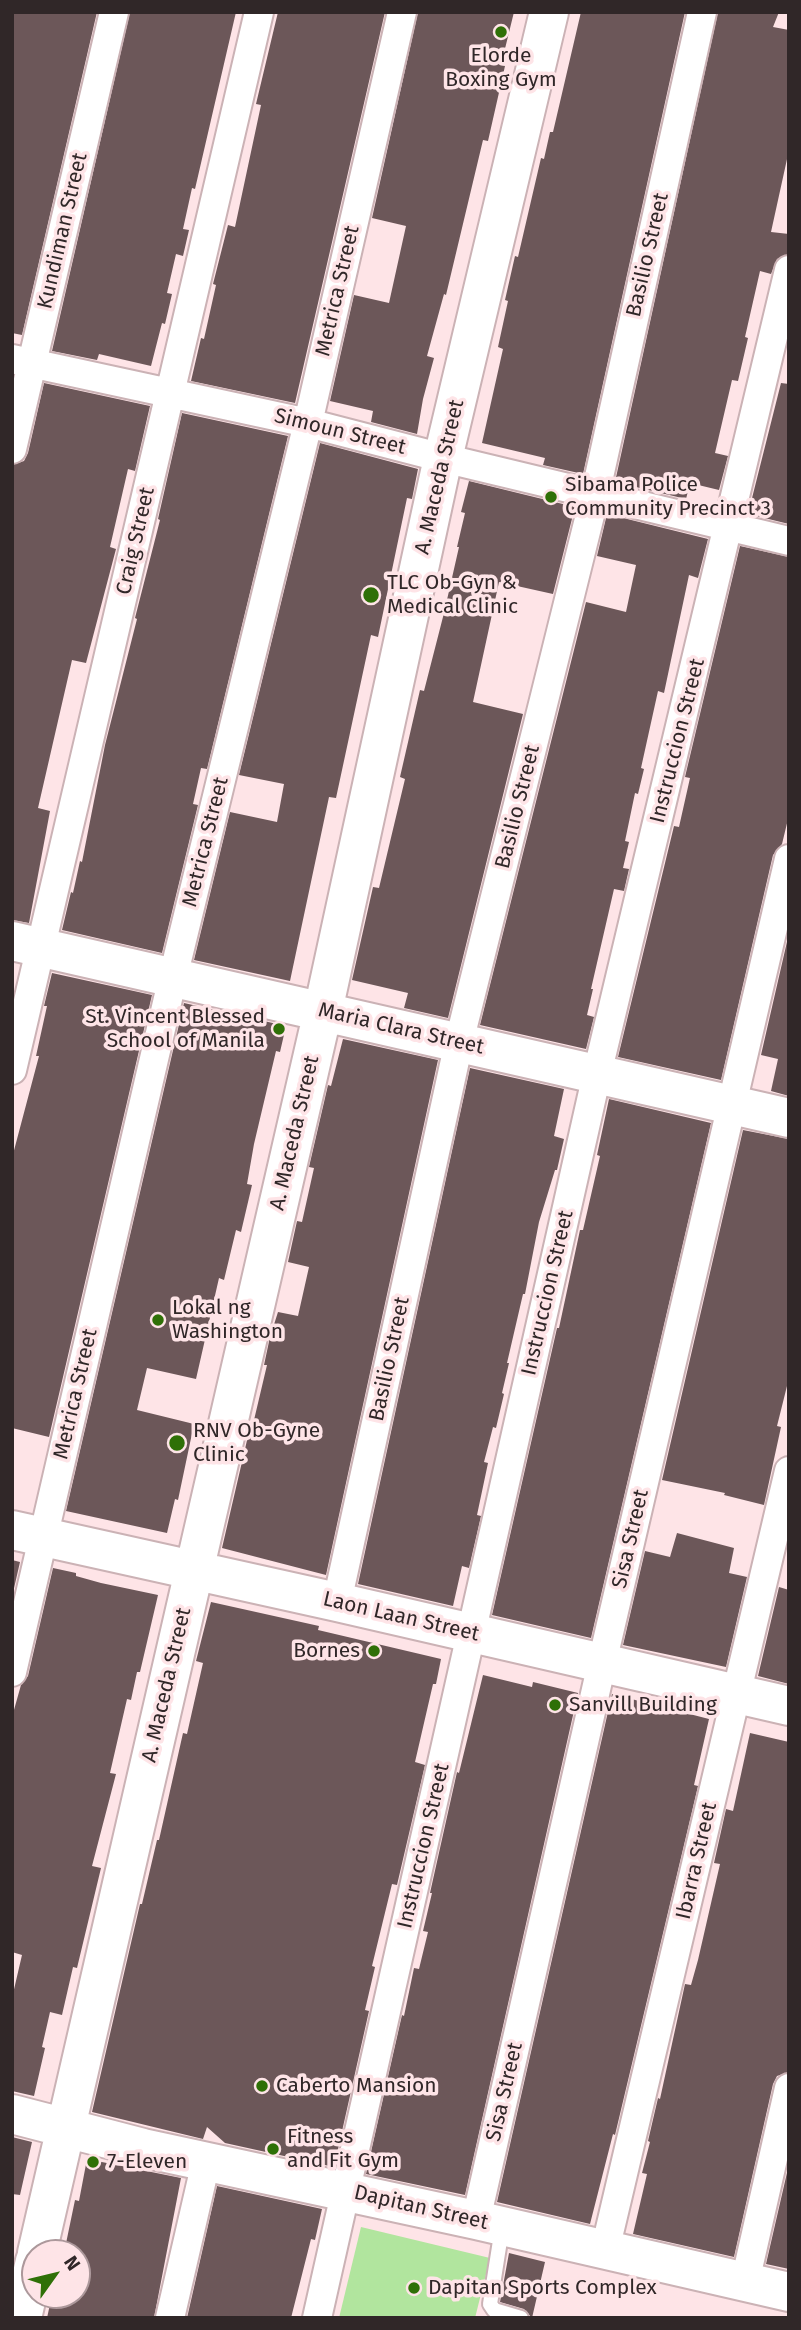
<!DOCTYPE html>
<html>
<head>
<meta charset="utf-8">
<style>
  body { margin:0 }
  #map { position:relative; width:801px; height:2330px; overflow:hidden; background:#fee4e7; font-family:"Fira Sans",sans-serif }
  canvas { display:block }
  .frame { position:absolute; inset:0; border:14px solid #302728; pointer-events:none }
  .north { position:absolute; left:21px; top:2239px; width:70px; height:70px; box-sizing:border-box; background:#fee4e7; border:2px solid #ac989b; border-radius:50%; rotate:56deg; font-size:19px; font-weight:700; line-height:28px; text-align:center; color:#302728 }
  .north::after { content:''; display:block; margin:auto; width:24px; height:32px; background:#2f7007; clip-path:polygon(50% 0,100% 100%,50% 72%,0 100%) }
</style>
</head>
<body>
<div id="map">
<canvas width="801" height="2330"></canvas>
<div class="frame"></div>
<div class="north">N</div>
</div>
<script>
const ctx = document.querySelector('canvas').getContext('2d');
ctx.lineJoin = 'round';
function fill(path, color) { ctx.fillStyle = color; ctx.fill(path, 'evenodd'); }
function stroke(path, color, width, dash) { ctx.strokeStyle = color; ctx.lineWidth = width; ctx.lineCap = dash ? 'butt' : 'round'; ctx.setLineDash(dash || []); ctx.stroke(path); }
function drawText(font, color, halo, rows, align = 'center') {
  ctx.font = font + ' "Fira Sans",sans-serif'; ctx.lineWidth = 7; ctx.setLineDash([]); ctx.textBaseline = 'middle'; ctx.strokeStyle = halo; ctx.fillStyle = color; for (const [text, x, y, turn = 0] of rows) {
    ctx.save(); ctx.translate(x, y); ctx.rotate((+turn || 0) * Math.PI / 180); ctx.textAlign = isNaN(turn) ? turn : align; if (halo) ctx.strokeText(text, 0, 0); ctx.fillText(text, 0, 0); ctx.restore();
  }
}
fill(new Path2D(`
  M 361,2227 L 490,2258 L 475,2318 L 339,2318 Z`), '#b1e59e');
fill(new Path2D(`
  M 12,12 L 97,12 L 22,335 L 12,333 Z
  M 130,12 L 236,12 L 195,189 L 192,188 L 183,229 L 189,230 L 183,256 L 176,254 L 167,293 L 172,294 L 165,324 L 162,323 L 151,366 L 99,354 L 97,360 L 52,351 Z
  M 278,12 L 385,12 L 295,403 L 191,381 L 201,338 L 204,339 L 216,285 L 213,284 L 228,225 L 235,227 L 261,105 L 256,104 Z
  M 418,12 L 514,12 L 501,65 L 505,66 L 488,141 L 483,140 L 446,295 L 444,294 L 427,356 L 434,358 L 423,399 L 417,434 L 371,422 L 373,411 L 330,401 L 354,295 L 389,303 L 406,226 L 372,218 Z
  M 581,12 L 685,12 L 583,474 L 543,465 L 545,458 L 482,443 L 503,349 L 498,347 L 508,301 L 505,300 L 515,256 L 518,257 L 541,158 L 544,159 L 550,132 L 553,132 Z
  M 718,12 L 779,12 L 773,27 L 789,30 L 789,150 L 771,232 L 789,234 L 789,254 L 777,259 L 771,274 L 760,271 L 745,337 L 748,338 L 738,381 L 732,380 L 715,453 L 728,456 L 719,490 L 690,483 L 686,499 L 615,482 Z
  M 44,383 L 150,406 L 135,471 L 128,469 L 110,547 L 116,549 L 86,663 L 72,660 L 38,808 L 50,811 L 29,923 L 12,920 L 12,465 L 24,461 L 28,453 Z
  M 781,383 L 789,384 L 789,524 L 748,514 Z
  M 182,413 L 288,436 L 207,769 L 201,768 L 193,804 L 198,805 L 162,953 L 62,930 L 71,892 L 73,893 L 80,861 L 82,862 L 105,745 L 137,619 L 135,618 L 160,520 L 158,519 Z
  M 320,443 L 418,469 L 412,499 L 407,498 L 378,637 L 371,635 L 336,798 L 329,797 L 290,981 L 194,960 L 230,812 L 277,822 L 284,784 L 239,775 Z
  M 469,481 L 575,507 L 553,594 L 499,582 L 473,702 L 523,714 L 448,1018 L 404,1008 L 408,993 L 352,980 L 373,887 L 379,888 L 405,779 L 400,777 L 420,690 L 424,691 L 444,613 L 459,547 L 457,547 L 465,513 L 461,512 Z
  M 607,514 L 708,539 L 698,578 L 689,575 L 664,693 L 658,691 L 641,768 L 644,769 L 638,794 L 635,793 L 625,841 L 629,842 L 623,868 L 629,869 L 624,891 L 614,889 L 591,989 L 593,989 L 587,1015 L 594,1017 L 586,1049 L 480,1025 L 586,602 L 626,612 L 636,565 L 597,556 Z
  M 740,546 L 789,557 L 789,815 L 782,844 L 773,855 L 721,1080 L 618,1057 L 674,826 L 679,827 L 690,778 L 685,777 Z
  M 789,933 L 789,1096 L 771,1091 L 778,1059 L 761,1055 Z
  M 52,973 L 152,995 L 49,1437 L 12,1428 L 12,1158 L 39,1056 L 36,1056 L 47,1006 L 44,1006 Z
  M 184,1003 L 286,1026 L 280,1052 L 276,1051 L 254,1144 L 247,1184 L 252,1185 L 241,1232 L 236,1230 L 224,1280 L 219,1278 L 196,1379 L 147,1368 L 137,1410 L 194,1424 L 178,1500 L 175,1499 L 167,1533 L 66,1511 Z
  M 343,1039 L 438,1060 L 326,1575 L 222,1548 L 248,1436 L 250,1437 L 267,1365 L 264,1365 L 270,1337 L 278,1312 L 298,1316 L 309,1267 L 288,1262 L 297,1221 L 302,1222 L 314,1168 L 309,1167 L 328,1085 L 331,1086 Z
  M 470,1068 L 564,1089 L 554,1136 L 564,1139 L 557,1170 L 555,1170 L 539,1222 L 525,1294 L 523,1294 L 507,1363 L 509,1363 L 502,1393 L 504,1394 L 496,1428 L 493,1427 L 484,1462 L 488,1463 L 477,1515 L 481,1516 L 469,1568 L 462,1566 L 453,1606 L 358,1584 Z
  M 609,1099 L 711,1123 L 591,1638 L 492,1615 L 557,1328 L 559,1328 L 580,1230 L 583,1230 L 600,1156 L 597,1155 Z
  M 743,1130 L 789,1139 L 789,1378 L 777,1426 L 781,1427 L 764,1505 L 724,1495 L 725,1493 L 662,1480 Z
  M 677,1533 L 734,1548 L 729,1573 L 747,1577 L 726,1667 L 623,1645 L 645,1551 L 670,1557 Z
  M 12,1560 L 20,1562 L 12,1597 Z
  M 53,1568 L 76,1573 L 76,1576 L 101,1583 L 158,1595 L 140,1672 L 137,1672 L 131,1700 L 127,1699 L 110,1773 L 116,1774 L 92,1866 L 101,1868 L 77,1968 L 73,1967 L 62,2015 L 50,2012 L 42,2047 L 45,2048 L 34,2096 L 12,2091 L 12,1998 L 22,1955 L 12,1952 L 12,1717 L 21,1685 L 28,1676 Z
  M 779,1587 L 789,1590 L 789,1684 L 758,1676 Z
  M 211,1602 L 319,1626 L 318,1630 L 441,1659 L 436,1684 L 433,1684 L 415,1762 L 425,1765 L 397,1885 L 392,1884 L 372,1966 L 375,1967 L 365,2010 L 369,2011 L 334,2167 L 225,2143 L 207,2127 L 203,2139 L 92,2112 L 140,1904 L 142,1904 L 157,1840 L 159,1840 L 183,1733 L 187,1734 L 203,1663 L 196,1661 Z
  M 483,1675 L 532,1687 L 533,1682 L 578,1693 L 465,2195 L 366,2174 L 402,2015 L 404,2016 L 414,1968 L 419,1969 L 428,1932 L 423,1931 L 432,1893 L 430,1893 L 457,1772 L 459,1773 Z
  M 612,1694 L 709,1719 L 694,1785 L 698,1786 L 615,2135 L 613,2134 L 590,2224 L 497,2202 Z
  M 750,1733 L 789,1742 L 789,2072 L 777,2076 L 773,2084 L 734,2257 L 633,2234 L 647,2174 L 642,2173 L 650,2142 L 648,2141 L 658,2098 L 660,2099 L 685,1984 L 691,1985 L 698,1960 L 720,1864 L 714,1863 L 726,1809 L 733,1811 Z
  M 12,2137 L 32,2142 L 20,2195 L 12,2194 Z
  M 87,2159 L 181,2178 L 154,2318 L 47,2318 L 52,2295 L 77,2295 L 77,2253 L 64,2253 L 75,2200 L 79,2201 Z
  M 789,2164 L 789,2269 L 766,2264 Z
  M 217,2186 L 322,2209 L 315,2240 L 311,2239 L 291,2318 L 187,2318 Z
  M 509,2253 L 545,2262 L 532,2318 L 524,2309 L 500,2302 Z`), '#6c5759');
const lane = new Path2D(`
  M 502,2228 L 490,2304 L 494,2310 L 521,2318`);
const street = new Path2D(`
  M 12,359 L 308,423 L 443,458 L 789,541
  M 12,449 L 114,12
  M 12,1070 L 259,12
  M 337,1602 L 459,1042 L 595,495 L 702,12
  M 12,1672 L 173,977 L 308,423 L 402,12
  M 476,2220 L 602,1663 L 789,859
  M 605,2250 L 789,1471
  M 745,2282 L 789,2088
  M 170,2318 L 206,2162
  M 317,2318 L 597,1074 L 789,270`);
const secondary = new Path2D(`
  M 12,941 L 789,1118
  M 12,1530 L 337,1602 L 789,1706
  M 12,2114 L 143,2148 L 476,2220 L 789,2292
  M 37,2253 L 323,1011 L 443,458 L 549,12
  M 22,2318 L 35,2261`);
stroke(lane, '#cbb2b5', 18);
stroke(street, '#cbb2b5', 32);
stroke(secondary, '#cbb2b5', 42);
stroke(lane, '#fff', 14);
stroke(street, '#fff', 28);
stroke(secondary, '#fff', 38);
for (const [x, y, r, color] of [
  [501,32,7,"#2f7007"],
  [551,497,7,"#2f7007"],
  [371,595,9,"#2f7007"],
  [279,1029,7,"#2f7007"],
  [158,1320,7,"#2f7007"],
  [177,1443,9,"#2f7007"],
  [374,1651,7,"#2f7007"],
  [555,1705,7,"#2f7007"],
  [262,2086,7,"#2f7007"],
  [273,2149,7,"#2f7007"],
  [93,2162,7,"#2f7007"],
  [414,2288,7,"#2f7007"]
]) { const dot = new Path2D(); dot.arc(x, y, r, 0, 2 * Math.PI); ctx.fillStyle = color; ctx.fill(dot); stroke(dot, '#fee4e7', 2.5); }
drawText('21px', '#302728', '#fee4e7', [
  ["Elorde",501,56,"center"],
  ["Boxing Gym",501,80,"center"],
  ["Sibama Police",565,485],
  ["Community Precinct 3",565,509],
  ["TLC Ob-Gyn &",387,583],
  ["Medical Clinic",387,607],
  ["St. Vincent Blessed",265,1017,"right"],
  ["School of Manila",265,1041,"right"],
  ["Lokal ng",172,1308],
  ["Washington",172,1332],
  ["RNV Ob-Gyne",193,1431],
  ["Clinic",193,1455],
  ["Bornes",360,1651,"right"],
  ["Sanvill Building",569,1705],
  ["Caberto Mansion",276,2086],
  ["Fitness",287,2137],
  ["and Fit Gym",287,2161],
  ["7-Eleven",107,2162],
  ["Dapitan Sports Complex",428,2288]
], 'left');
drawText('21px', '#302728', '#fee4e7', [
  ["Kundiman Street",63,231,-77],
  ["Basilio Street",648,255,-77],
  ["Metrica Street",338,291,-77],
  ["Simoun Street",340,432,14],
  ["A. Maceda Street",440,477,-77],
  ["Craig Street",136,541,-77],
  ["Instruccion Street",678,741,-76],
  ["Basilio Street",518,807,-76],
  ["Metrica Street",206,842,-76],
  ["Maria Clara Street",401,1029,13],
  ["A. Maceda Street",295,1133,-77],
  ["Instruccion Street",548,1293,-77],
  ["Basilio Street",390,1359,-78],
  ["Metrica Street",76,1394,-77],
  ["Sisa Street",631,1539,-77],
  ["Laon Laan Street",401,1617,13],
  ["A. Maceda Street",167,1685,-77],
  ["Instruccion Street",424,1846,-77],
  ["Ibarra Street",697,1861,-77],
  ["Sisa Street",505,2092,-77],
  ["Dapitan Street",421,2208,13]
]);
</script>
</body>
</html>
